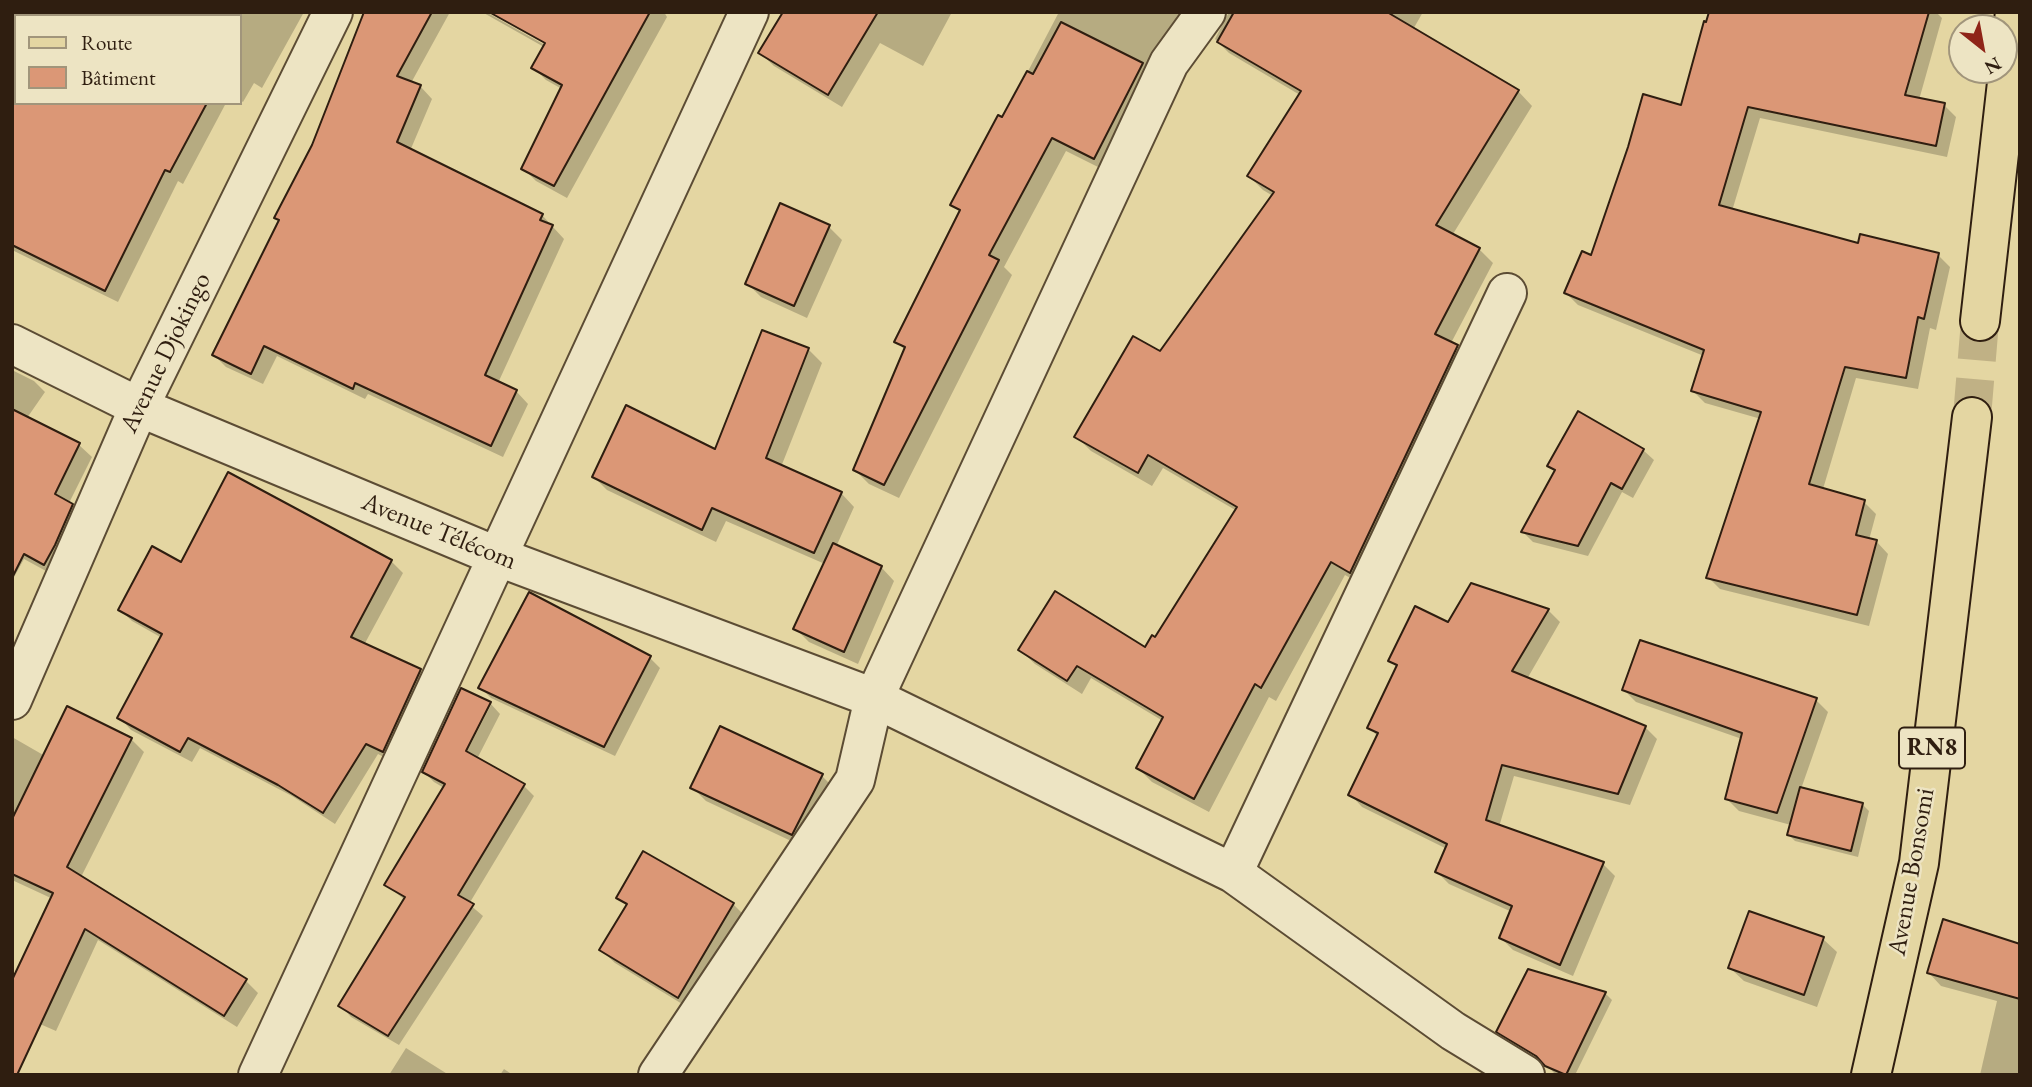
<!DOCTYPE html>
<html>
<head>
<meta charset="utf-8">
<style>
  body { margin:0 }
  #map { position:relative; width:2032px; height:1087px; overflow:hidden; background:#e4d6a2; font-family:"EB Garamond",serif }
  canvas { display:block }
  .frame { position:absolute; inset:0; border:14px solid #2f1e10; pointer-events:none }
  .legend { position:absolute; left:14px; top:14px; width:228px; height:91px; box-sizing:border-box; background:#ede4c3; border:2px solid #a1957b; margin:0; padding:9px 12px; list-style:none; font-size:21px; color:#2f1e10 }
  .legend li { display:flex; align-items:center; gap:14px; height:35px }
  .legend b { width:35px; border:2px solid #a1957b }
  .north { position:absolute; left:1948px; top:14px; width:70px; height:70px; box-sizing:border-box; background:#ede4c3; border:2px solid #a1957b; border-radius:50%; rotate:149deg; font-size:19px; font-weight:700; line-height:28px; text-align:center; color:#2f1e10 }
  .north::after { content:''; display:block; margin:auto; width:24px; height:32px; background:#8f2418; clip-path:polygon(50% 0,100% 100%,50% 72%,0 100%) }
</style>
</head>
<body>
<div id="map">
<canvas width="2032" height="1087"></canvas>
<div class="frame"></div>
<ul class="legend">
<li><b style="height:9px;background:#e4d6a2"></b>Route</li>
<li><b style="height:19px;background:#db9776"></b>Bâtiment</li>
</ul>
<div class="north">N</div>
</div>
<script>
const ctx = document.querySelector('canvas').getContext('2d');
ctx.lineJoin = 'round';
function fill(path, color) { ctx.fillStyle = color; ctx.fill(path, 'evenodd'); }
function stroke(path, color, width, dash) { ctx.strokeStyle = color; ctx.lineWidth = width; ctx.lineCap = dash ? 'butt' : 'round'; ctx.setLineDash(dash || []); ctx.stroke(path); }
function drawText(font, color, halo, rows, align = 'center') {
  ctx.font = font + ' "EB Garamond",serif'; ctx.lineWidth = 5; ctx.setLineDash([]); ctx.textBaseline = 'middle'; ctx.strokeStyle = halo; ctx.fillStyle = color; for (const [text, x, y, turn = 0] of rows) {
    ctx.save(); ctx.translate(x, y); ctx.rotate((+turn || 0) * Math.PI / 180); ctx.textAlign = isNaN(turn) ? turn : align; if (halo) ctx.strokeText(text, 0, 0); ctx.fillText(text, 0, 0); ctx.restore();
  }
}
fill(new Path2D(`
  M 12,12 L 304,12 L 262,88 L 254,83 L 243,102 L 240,100 L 240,16 L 16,16 L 16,103 L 226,103 L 183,184 L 178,181 L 118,302 L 12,250 Z
  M 366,12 L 450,12 L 411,83 L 420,86 L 432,99 L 410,151 L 542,215 L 564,239 L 498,383 L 516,391 L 528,404 L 503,457 L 368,394 L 365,399 L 277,356 L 263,384 L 226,367 L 214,355 L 280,221 L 314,146 Z
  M 482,12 L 486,12 L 552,49 L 553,46 L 493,12 L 664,12 L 667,17 L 567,198 L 536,181 L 523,168 L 562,89 L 546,80 L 533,67 L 544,47 Z
  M 850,12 L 952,12 L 923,66 L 880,43 L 842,107 L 774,66 L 760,53 Z
  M 1059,12 L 1203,12 L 1108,172 L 1066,151 L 1004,267 L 1012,275 L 899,498 L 869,484 L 855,470 L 905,350 L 897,342 L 961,213 L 953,205 L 1003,119 Z
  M 1229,12 L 1423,12 L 1411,33 L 1518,91 L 1532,106 L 1453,234 L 1479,249 L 1493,263 L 1451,343 L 1471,361 L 1365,586 L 1345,575 L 1276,701 L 1269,697 L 1209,812 L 1152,782 L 1138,768 L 1163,721 L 1091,678 L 1082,694 L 1035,664 L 1020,650 L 1146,650 L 1156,640 L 1237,511 L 1163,468 L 1152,486 L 1091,451 L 1077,437 L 1160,353 L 1273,196 L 1263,190 L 1249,176 L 1300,95 L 1229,53 L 1215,39 Z
  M 1711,12 L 1936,12 L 1942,18 L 1919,100 L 1944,105 L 1956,117 L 1947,157 L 1760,118 L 1732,211 L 1859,245 L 1938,255 L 1950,267 L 1936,330 L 1930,328 L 1918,389 L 1856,378 L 1823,489 L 1864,502 L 1876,514 L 1869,540 L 1876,541 L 1888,554 L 1869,626 L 1720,589 L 1708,577 L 1761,419 L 1705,403 L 1693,391 L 1704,356 L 1578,305 L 1566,293 L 1592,257 L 1682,107 Z
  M 829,227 L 842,240 L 807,318 L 761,297 L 747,283 Z
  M 808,349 L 822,363 L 781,467 L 841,493 L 854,507 L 836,547 L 881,567 L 894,581 L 858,664 L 809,642 L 795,628 L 825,564 L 726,521 L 716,542 L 607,490 L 594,477 L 716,451 Z
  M 12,370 L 34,381 L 45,392 L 27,418 L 79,445 L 92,457 L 69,503 L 85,518 L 57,577 L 24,559 L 12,581 Z
  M 1643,450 L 1654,460 L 1633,498 L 1622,492 L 1588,556 L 1533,542 L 1523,532 L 1556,473 L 1549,466 Z
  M 391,561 L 403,573 L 364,645 L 420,671 L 432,683 L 395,763 L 378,754 L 335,824 L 292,796 L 200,748 L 192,762 L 131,730 L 120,718 L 162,638 L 132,621 L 120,610 L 182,564 Z
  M 1548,610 L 1560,622 L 1527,679 L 1645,727 L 1657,739 L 1630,805 L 1514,776 L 1499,827 L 1603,864 L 1615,876 L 1573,976 L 1513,950 L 1501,938 L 1512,912 L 1449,884 L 1437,872 L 1447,849 L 1362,807 L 1350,794 L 1378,737 L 1369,727 L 1397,668 L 1390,660 L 1449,624 Z
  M 650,658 L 660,668 L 615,756 L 491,698 L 480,687 Z
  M 462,690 L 490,703 L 500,714 L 477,759 L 524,786 L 534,796 L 469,904 L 483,916 L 399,1045 L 351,1017 L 341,1006 L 405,900 L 386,885 L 444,788 L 434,782 L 424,772 ZM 487,705 L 491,705 L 463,759 L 460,758 Z
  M 1624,690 L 1816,700 L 1828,712 L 1801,789 L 1862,804 L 1869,811 L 1858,857 L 1795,841 L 1789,835 L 1791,825 L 1739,811 L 1727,799 L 1742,739 L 1636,702 Z
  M 68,708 L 131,739 L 144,752 L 81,877 L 245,980 L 258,993 L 237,1027 L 98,940 L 56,1031 L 17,1014 L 53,899 L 12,880 L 12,737 L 45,756 Z
  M 822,776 L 835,789 L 806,848 L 706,801 L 692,787 Z
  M 618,897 L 733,904 L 747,918 L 692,1010 L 615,963 L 601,950 L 628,907 Z
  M 1823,939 L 1837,952 L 1817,1007 L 1744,981 L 1730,968 Z
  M 2020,947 L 2020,1075 L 1980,1075 L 1997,1001 L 1941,986 L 1929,973 Z
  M 1605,993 L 1612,1000 L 1575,1075 L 1558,1075 L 1554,1073 L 1543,1061 L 1505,1038 L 1498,1031 Z
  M 406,1048 L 449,1075 L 389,1075 Z
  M 504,1069 L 513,1075 L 500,1075 Z`), '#0003');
const building = new Path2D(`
  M 364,12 L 432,12 L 397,76 L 421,85 L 397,142 L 543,214 L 540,220 L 553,225 L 485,375 L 517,390 L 491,446 L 355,383 L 353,389 L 264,346 L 251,374 L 212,355 L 279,220 L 274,218 L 312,145 Z
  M 489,12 L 650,12 L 554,186 L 521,169 L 562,85 L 531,68 L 545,43 Z
  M 783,12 L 878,12 L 828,95 L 758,53 Z
  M 1234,12 L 1387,12 L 1519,90 L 1436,225 L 1480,248 L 1435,334 L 1458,345 L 1350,573 L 1331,562 L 1261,688 L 1255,684 L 1194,799 L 1136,768 L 1163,717 L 1077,666 L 1067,681 L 1018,650 L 1055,591 L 1145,647 L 1152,635 L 1155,637 L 1237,507 L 1148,455 L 1138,473 L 1074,437 L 1133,336 L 1160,351 L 1274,192 L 1247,176 L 1301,91 L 1217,42 Z
  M 1709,12 L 1929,12 L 1905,95 L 1945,103 L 1936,146 L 1748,107 L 1719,205 L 1858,243 L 1860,234 L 1939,253 L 1924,319 L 1918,317 L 1906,378 L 1845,367 L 1809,484 L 1865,500 L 1856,535 L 1877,540 L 1857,615 L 1706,578 L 1761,412 L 1691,391 L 1704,350 L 1564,293 L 1582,251 L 1591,255 L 1628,147 L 1643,94 L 1681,105 L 1704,21 L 1706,22 Z
  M 1061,22 L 1143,63 L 1094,159 L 1052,138 L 989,255 L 999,260 L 884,485 L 853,470 L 905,347 L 894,342 L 960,210 L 950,205 L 998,115 L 1002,117 L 1027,71 L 1033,74 Z
  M 12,103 L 207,103 L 170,172 L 165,170 L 105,291 L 12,245 Z
  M 780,203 L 830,225 L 794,306 L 745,284 Z
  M 762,330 L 809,348 L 766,458 L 842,492 L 814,553 L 712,508 L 702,530 L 592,477 L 626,405 L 715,449 Z
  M 12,409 L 80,443 L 55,494 L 73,504 L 55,545 L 44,565 L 24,554 L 12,578 Z
  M 1578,411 L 1644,449 L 1622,489 L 1611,483 L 1578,546 L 1521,532 L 1555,470 L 1547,466 Z
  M 228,472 L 392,560 L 351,637 L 421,669 L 383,752 L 366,744 L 323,813 L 278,785 L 188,738 L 180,752 L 117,718 L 162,634 L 118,610 L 152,546 L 181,562 Z
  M 833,543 L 882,566 L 844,652 L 793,629 Z
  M 1471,583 L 1549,609 L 1512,671 L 1646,726 L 1618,794 L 1502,765 L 1486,820 L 1604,862 L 1560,965 L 1499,938 L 1512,906 L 1435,872 L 1447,844 L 1348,795 L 1378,733 L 1367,728 L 1397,665 L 1388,661 L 1415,606 L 1448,622 Z
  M 529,592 L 651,656 L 604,747 L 478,688 Z
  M 1640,640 L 1817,698 L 1777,813 L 1725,799 L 1742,733 L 1622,690 Z
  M 461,688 L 491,702 L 466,751 L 525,784 L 458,895 L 474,904 L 388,1036 L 338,1006 L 405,897 L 384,885 L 445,784 L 422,772 Z
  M 67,706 L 132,738 L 67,867 L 247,979 L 224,1016 L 85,929 L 17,1075 L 12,1075 L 12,980 L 53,893 L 12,874 L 12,819 Z
  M 720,726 L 823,774 L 792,835 L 690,788 Z
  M 1800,787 L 1863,803 L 1851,851 L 1787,835 Z
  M 643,851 L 734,903 L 678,998 L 599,950 L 627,904 L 616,898 Z
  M 1749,911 L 1824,937 L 1804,995 L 1728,968 Z
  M 1943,919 L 2020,944 L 2020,999 L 1927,973 Z
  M 1528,969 L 1606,992 L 1566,1075 L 1545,1066 L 1536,1056 L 1496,1032 Z`);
fill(building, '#db9776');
stroke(building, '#2f1e10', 2);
stroke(new Path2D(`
  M 1972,417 L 1980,321`), '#c0b185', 38, [38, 19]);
const street = new Path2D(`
  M 12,344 L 139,407 L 496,556 L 874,698 L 1233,873 L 1453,1031 L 1525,1075
  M 12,700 L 139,407 L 333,12
  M 1233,873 L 1507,293
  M 258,1075 L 749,12
  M 658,1075 L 855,780 L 874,698 L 1169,63 L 1206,12`);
const primary = new Path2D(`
  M 1980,321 L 2015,12
  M 1871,1075 L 1919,863 L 1972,417`);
stroke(street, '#5c4c34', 42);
stroke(primary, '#2f1e10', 42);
stroke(street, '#ede4c3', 38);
stroke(primary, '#e4d6a2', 38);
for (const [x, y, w] of [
  [1932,748,66]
]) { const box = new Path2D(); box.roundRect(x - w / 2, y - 20.5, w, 41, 5); ctx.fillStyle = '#ede4c3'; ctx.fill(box); stroke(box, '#2f1e10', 2); }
drawText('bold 24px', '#2f1e10', null, [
  ["RN8",1932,748]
]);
drawText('26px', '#2f1e10', '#ede4c3', [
  ["Avenue Djokingo",166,353,-64],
  ["Avenue Télécom",439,532,22],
  ["Avenue Bonsomi",1912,872,-80]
]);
</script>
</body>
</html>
